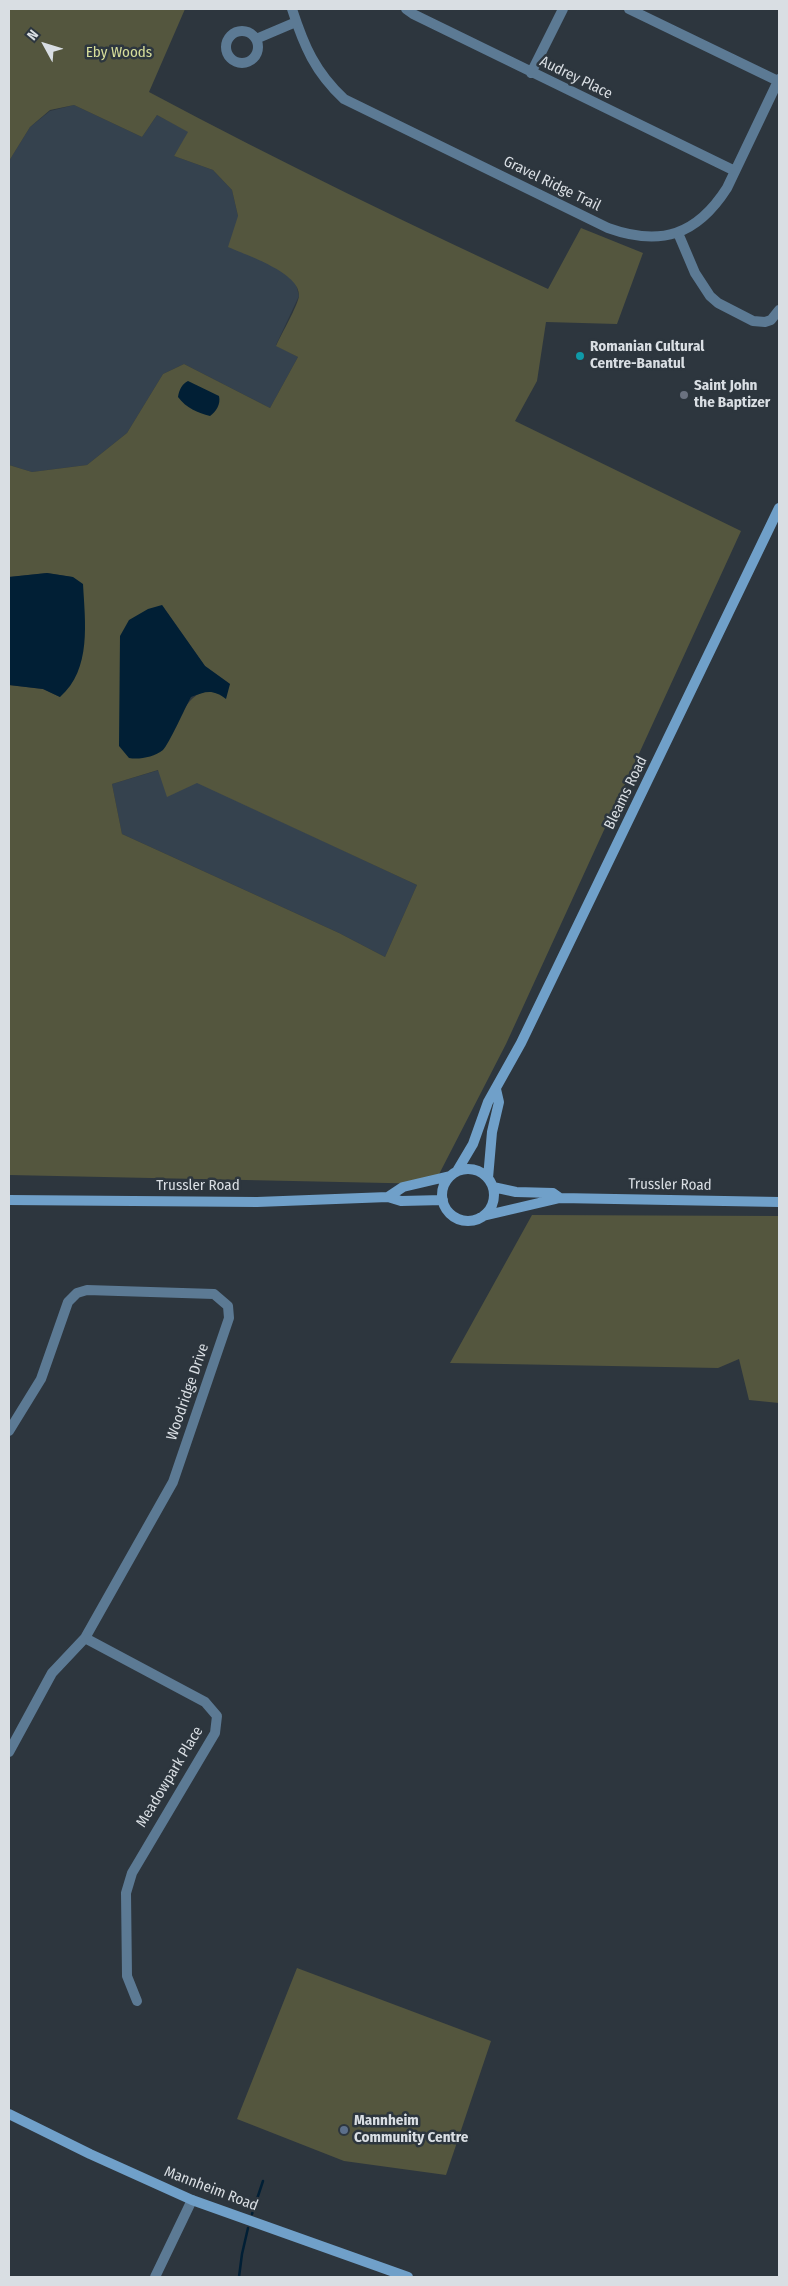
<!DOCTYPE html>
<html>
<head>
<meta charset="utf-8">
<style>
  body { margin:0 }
  #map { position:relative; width:788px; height:2286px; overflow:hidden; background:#2d363e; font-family:"Fira Sans Condensed",sans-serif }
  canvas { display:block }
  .frame { position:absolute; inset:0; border:10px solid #d9dee3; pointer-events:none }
  .north { position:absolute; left:20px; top:20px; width:50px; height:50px; -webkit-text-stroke:4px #2d363e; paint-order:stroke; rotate:309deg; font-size:14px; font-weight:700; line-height:20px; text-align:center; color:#d9dee3 }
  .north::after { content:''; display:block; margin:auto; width:18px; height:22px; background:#d9dee3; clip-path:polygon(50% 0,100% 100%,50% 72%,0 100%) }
</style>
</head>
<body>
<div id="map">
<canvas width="788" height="2286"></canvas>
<div class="frame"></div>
<div class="north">N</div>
</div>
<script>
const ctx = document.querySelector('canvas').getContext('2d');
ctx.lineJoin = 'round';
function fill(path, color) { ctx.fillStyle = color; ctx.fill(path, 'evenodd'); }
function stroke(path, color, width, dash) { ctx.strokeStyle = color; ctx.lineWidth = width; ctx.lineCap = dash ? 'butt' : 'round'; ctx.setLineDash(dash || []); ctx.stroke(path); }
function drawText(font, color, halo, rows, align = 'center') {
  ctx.font = font + ' "Fira Sans Condensed",sans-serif'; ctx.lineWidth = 5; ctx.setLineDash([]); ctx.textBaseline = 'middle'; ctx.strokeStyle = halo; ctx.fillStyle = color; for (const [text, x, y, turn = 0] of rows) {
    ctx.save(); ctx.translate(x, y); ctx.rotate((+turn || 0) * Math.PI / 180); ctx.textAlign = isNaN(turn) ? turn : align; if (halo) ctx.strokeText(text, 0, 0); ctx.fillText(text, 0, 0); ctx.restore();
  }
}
fill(new Path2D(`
  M 74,105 L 142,137 L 157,115 L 189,132 L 174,156 L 213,170 L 232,190 L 238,216 L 296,284 L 299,296 L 276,345 L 298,357 L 270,408 L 184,364 L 163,374 L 127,433 L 87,465 L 32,472 L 9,465 L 9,161 L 30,127 L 50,111 Z
  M 159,770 L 197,782 L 417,885 L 385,957 L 339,933 L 122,834 L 112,784 Z`), '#35424e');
fill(new Path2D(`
  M 9,9 L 185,9 L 149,92 C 280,162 413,226 548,289 L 581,228 L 643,253 L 617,324 L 546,322 L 537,381 L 515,421 L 741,531 L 506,1044 L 434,1184 L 9,1175 L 9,685 L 43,689 L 60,697 L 72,577 L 47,573 L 9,577 L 9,465 L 32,472 L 87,465 L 127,433 L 163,374 L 184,364 L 270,408 L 298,357 L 276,346 C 281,335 298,305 299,296 C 301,273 246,255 228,247 L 238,216 L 232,190 L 213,170 L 174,156 L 188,132 L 157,115 L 142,137 L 74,105 L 50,110 L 30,127 L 9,161 ZM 162,605 L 205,666 L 230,684 L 218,693 C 200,687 190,699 181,713 ZM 158,770 L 167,797 L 197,783 L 417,885 L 385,957 L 339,933 L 122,834 L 112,784 Z
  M 532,1215 L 779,1216 L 779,1403 L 749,1400 L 739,1359 L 718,1368 L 450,1363 Z
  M 297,1968 L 491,2041 L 446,2175 L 344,2161 L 237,2119 Z`), '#54563e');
fill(new Path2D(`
  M 188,381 L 219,396 C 221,404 216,412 210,416 C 198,413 186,408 178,397 C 179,390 182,384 188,381 Z
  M 47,573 L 73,577 L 83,584 C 85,622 92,669 60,697 L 43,689 L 9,685 L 9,577 Z
  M 162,605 L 205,666 L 230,684 L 226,699 C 213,689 206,691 191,697 C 185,708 169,744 163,750 C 154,757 139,760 129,758 L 119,746 L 120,636 L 129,620 L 148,609 Z`), '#011f35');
stroke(new Path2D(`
  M 252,2214 L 263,2181
  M 239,2277 L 242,2254 L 248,2228`), '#011f35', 2.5);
stroke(new Path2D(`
  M 292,9 C 304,46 315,72 344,99 L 608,228 C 661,247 697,235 727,188 L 779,79
  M 406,9 L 413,14 L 735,171
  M 629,9 L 778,81
  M226 47a16 16 0 1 1 32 0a16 16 0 1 1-32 0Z
  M 256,39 L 296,22
  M 531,73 L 563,9
  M 678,233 L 695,273 L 710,296 L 718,303 L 753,321 L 765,322 L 771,320 L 779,310
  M 9,1431 L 41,1379 L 68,1302 L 77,1293 L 87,1290 L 214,1294 L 228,1306 L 229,1318 L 173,1482 L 85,1638 L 52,1673 L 9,1752
  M 85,1638 L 205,1702 L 217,1716 L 215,1733 L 132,1873 L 126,1893 L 127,1976 L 137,2001
  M 155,2277 L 192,2200`), '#5c7a94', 10);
stroke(new Path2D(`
  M442 1195a26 26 0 1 1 52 0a26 26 0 1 1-52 0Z
  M 457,1171 L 473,1144 L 488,1102 L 521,1043 L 779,508
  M 488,1178 L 492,1132 L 499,1102 L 496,1089
  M 493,1187 L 516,1192 L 553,1193 L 560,1198
  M 388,1197 L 403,1187 L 450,1176
  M 9,1200 L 257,1202 L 388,1197 L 401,1201 L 443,1200
  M 483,1216 L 560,1198 L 779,1202
  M 9,2114 L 90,2154 L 192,2200 L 408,2277`), '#70a0c9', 10);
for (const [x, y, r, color] of [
  [580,356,5,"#0f9aa8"],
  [684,395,5,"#6b7280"],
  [344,2130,5,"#5c6f8a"]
]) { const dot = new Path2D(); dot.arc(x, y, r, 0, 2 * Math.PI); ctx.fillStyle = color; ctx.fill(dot); stroke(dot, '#2d363e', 2); }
drawText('15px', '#d6dd9a', '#2d363e', [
  ["Eby Woods",119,53]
]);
drawText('15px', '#d9dee3', '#2d363e', [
  ["Audrey Place",576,78,26],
  ["Gravel Ridge Trail",552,184,26],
  ["Bleams Road",626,793,-64],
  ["Trussler Road",670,1185,1],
  ["Trussler Road",198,1186],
  ["Woodridge Drive",188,1392,-71],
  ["Meadowpark Place",170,1777,-59],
  ["Mannheim Road",211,2189,21]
]);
drawText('bold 15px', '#d9dee3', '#2d363e', [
  ["Romanian Cultural",590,347],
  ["Centre-Banatul",590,364],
  ["Saint John",694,386],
  ["the Baptizer",694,403],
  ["Mannheim",354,2121],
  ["Community Centre",354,2138]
], 'left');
</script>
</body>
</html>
